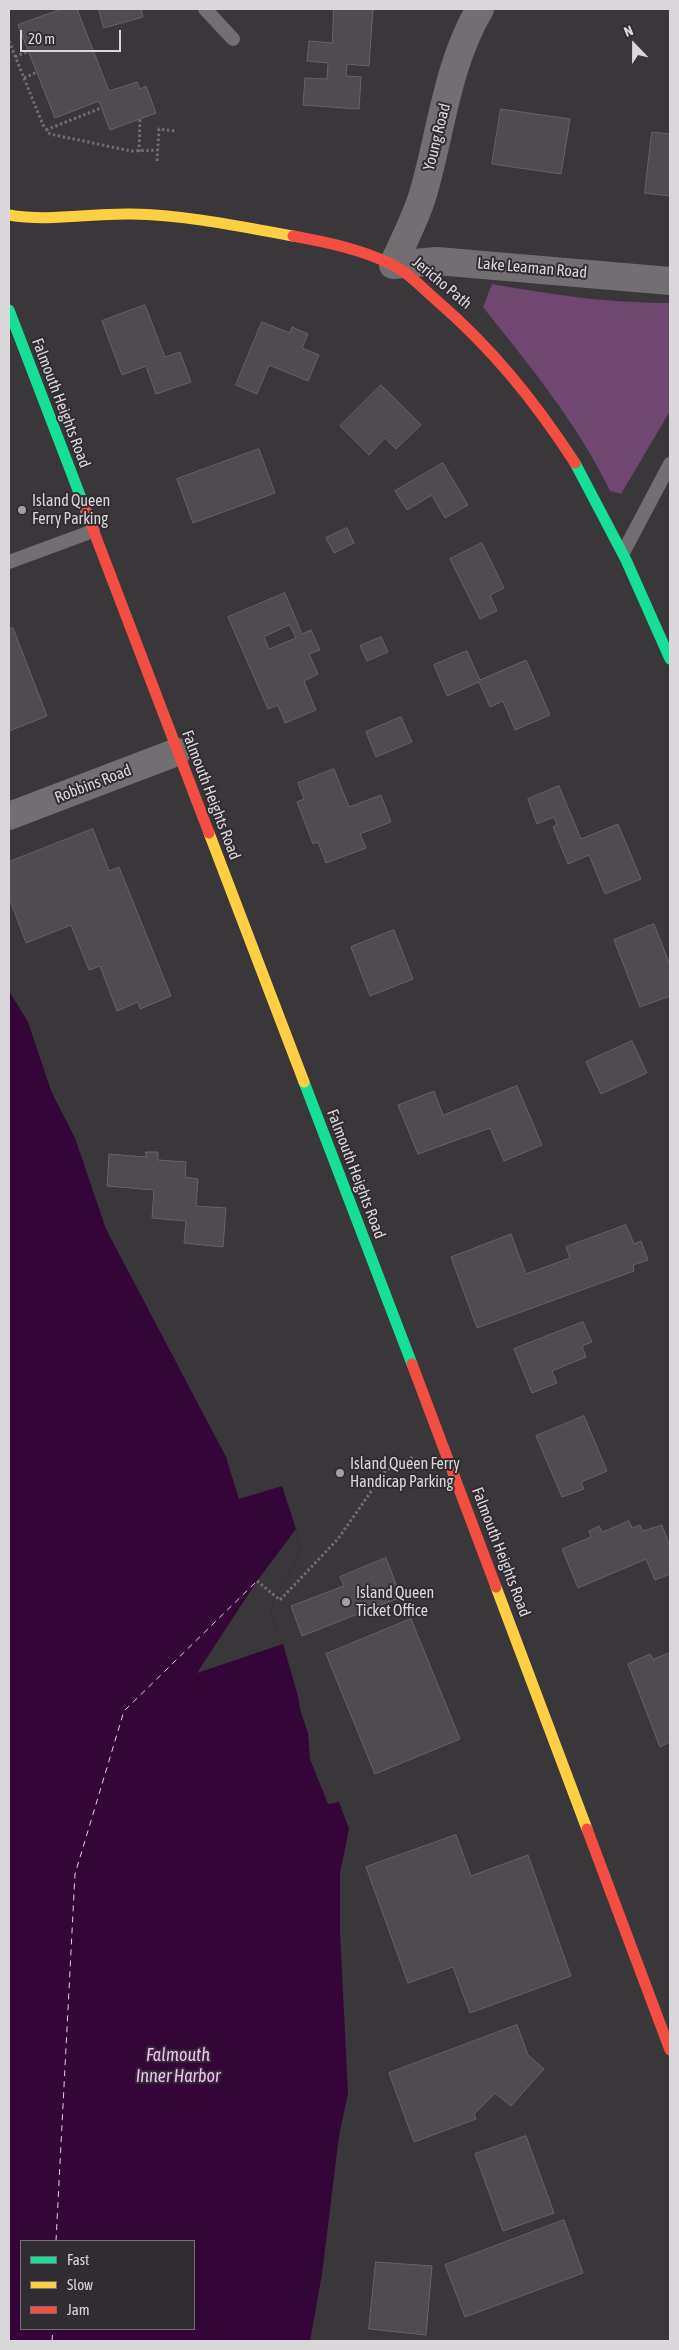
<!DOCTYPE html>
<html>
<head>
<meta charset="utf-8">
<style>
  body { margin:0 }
  #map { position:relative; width:679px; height:2350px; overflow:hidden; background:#3a373b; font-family:"Asap Condensed",sans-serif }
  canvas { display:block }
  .frame { position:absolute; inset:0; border:10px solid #dad7da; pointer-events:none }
  .legend { position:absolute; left:20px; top:2240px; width:175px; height:90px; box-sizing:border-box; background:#312c31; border:1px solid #757075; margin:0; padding:6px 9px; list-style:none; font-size:15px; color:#dad7da }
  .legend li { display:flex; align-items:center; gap:10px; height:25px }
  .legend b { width:25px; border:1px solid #757075 }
  .north { position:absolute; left:609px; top:20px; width:50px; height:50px; -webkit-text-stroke:4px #312c31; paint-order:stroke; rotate:338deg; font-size:14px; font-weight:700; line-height:20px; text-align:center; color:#dad7da }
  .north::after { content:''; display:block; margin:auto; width:18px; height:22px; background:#dad7da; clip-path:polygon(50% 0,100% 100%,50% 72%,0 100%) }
  .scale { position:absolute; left:20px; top:30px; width:101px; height:22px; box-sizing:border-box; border:2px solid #dad7da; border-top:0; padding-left:6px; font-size:15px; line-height:18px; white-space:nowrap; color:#dad7da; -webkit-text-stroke:4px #312c31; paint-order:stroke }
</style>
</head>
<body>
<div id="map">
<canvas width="679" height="2350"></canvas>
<div class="frame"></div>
<ul class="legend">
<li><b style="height:6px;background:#16e098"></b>Fast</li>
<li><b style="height:6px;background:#ffcf43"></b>Slow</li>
<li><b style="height:6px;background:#f24e42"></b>Jam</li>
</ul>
<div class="north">N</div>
<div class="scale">20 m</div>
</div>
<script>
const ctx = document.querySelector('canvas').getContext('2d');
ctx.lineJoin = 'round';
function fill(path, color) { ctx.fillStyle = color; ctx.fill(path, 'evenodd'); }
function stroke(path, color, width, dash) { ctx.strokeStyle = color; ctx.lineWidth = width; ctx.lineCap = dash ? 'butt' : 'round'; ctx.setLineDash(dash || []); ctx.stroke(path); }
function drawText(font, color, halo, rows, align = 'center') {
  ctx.font = font + ' "Asap Condensed",sans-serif'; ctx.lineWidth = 4; ctx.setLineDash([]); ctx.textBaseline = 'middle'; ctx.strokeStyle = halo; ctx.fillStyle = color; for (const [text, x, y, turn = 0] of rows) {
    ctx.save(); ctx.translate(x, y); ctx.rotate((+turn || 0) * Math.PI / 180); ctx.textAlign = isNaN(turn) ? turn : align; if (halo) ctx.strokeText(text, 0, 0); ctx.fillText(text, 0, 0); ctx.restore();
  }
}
fill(new Path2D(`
  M 492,284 C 554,295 607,303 670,303 L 670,411 L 621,494 L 610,491 C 578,424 529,365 483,307 Z`), '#6f4771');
fill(new Path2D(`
  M 9,991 L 28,1022 L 52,1093 L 75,1138 L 106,1229 L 226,1457 L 239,1499 L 282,1486 L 296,1529 L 300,1553 L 274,1600 L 271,1614 L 283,1644 L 298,1696 L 300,1709 L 308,1733 L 310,1759 L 328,1804 L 339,1802 L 349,1829 L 340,1873 L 340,1932 L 348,2093 L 339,2136 L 322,2274 L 310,2341 L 9,2341 ZM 21,2241 L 194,2241 L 194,2329 L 21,2329 Z`), '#340537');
fill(new Path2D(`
  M 296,1529 L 300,1553 L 274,1600 L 271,1614 L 283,1644 L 197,1673 L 257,1581 Z`), '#3a373b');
stroke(new Path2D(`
  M 56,2241 L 75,1874 L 124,1711 L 257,1581
  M 52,2341 L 53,2329`), '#fbbcfd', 1, [6, 5]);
const building = new Path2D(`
  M 62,9 L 77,9 L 109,91 L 137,82 L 140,89 L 146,86 L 156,113 L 110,130 L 99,101 L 55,118 L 18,25 Z
  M 99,9 L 141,9 L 143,17 L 104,28 Z
  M 334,9 L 373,9 L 369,66 L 347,64 L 346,76 L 361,77 L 359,109 L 303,105 L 305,78 L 327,79 L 328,63 L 307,61 L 309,41 L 332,43 Z
  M 501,109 L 570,119 L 561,174 L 492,164 Z
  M 652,132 L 670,134 L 670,196 L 645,193 Z
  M 145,305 L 165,357 L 180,352 L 191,382 L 156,394 L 146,366 L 122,375 L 102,321 Z
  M 262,322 L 290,333 L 292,327 L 308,334 L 302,348 L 319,355 L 308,381 L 269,365 L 257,394 L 236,385 Z
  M 381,385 L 421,425 L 396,449 L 385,438 L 369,455 L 340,426 Z
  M 259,449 L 275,493 L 193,523 L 177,479 Z
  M 443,463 L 468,505 L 445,518 L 432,495 L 407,510 L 395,491 Z
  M 347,528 L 354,543 L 334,553 L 326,538 Z
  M 482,543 L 504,588 L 490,595 L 497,611 L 480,619 L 450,559 Z
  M 285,593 L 302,634 L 311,630 L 320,650 L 309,654 L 318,674 L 304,681 L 316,710 L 285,723 L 278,705 L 268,709 L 228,617 ZM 290,625 L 296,638 L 269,649 L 264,637 Z
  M 13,628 L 47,716 L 9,731 L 9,630 Z
  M 381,637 L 388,652 L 367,661 L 360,646 Z
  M 467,651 L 480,680 L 526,660 L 550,715 L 515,730 L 503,701 L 490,707 L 479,682 L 447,696 L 434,665 Z
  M 401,717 L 412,742 L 376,757 L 366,732 Z
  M 334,769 L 349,807 L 381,795 L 391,822 L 360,834 L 366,848 L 326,863 L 318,842 L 313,844 L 297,802 L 304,799 L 298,783 Z
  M 559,786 L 581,839 L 618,824 L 641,879 L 605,894 L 589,855 L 568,864 L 553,827 L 557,825 L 554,817 L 537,824 L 528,799 Z
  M 93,829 L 109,871 L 119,867 L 171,996 L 140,1009 L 138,1002 L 117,1011 L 100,966 L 89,970 L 71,925 L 26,943 L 9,897 L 9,862 Z
  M 654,924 L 670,965 L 670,996 L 640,1007 L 614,940 Z
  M 394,930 L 413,979 L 370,996 L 351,947 Z
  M 632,1041 L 647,1073 L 601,1094 L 586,1062 Z
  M 517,1086 L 542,1145 L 504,1161 L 490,1128 L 418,1154 L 398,1105 L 434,1091 L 443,1115 Z
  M 146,1152 L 158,1152 L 158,1160 L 186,1162 L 185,1177 L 198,1179 L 196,1206 L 226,1208 L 223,1247 L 184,1243 L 186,1221 L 152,1218 L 154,1190 L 107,1186 L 109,1154 L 146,1157 Z
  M 626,1225 L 634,1244 L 641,1241 L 648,1260 L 633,1265 L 634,1271 L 477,1328 L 451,1257 L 511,1234 L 526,1274 L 570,1258 L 566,1247 Z
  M 583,1322 L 592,1342 L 582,1346 L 586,1357 L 552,1371 L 557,1383 L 532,1393 L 514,1349 Z
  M 584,1416 L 607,1471 L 581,1482 L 584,1489 L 562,1497 L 536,1436 Z
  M 629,1521 L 632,1528 L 640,1525 L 643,1531 L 662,1525 L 670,1547 L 670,1574 L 655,1580 L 646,1559 L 578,1588 L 562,1549 L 591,1537 L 589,1531 L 599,1526 L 602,1532 Z
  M 386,1558 L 401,1597 L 302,1636 L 291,1606 L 344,1586 L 340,1577 Z
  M 411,1619 L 460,1739 L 375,1774 L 326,1654 Z
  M 670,1653 L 670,1742 L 660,1747 L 628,1664 L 650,1654 L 653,1659 Z
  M 456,1835 L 471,1876 L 528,1855 L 571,1976 L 470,2013 L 453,1967 L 408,1983 L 366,1867 Z
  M 517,2025 L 528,2055 L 544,2069 L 511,2106 L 495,2093 L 474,2114 L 476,2119 L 414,2142 L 389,2073 Z
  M 526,2136 L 554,2213 L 503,2231 L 475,2154 Z
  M 564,2220 L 583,2273 L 465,2317 L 445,2265 Z
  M 376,2262 L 432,2266 L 426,2335 L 369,2329 Z`);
fill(building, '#4e4c4f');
stroke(building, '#676467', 1);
stroke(new Path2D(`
  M 9,41 L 43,125 L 50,134 L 131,151 L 157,150
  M 15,57 L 28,51
  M 24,78 L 37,72
  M 46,130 L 101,108
  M 139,152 L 140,119
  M 157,161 L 159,129 L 175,131
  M 257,1581 L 280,1600 L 338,1539 L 386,1470 L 415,1456`), '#706e71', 3, [2.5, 2.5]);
stroke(new Path2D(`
  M 205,9 L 233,39
  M 624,551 L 670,464
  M 9,562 L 93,531`), '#726f72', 14);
stroke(new Path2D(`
  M 480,9 C 447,64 441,133 423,194 C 416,218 403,242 393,265 L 437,261 L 670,281
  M 9,816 L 177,752`), '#726f72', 28);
stroke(new Path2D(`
  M 9,310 L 86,511
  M 575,463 L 626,560 L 670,659
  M 304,1082 L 412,1364`), '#16e098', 11);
stroke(new Path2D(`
  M 9,215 C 49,222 91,213 131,214 C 186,215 238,226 293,236
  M 209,833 L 304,1082
  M 496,1587 L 587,1829`), '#ffcf43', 11);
stroke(new Path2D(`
  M 293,236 C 326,242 360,249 391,264 C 408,272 421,287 435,299 C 492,348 534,400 575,463
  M 86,511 L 209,833
  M 412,1364 L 496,1587
  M 587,1829 L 670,2050`), '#f24e42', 11);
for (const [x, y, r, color] of [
  [22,510,5,"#a29fa2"],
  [340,1473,5,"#a29fa2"],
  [346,1602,5,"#a29fa2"]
]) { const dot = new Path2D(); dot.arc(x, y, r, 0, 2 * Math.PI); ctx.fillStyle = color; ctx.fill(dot); stroke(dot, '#312c31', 2); }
drawText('16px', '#dad7da', '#312c31', [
  ["Young Road",437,137,-76],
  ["Lake Leaman Road",532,268,5],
  ["Jericho Path",442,283,40],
  ["Falmouth Heights Road",61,403,69],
  ["Robbins Road",93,784,-21],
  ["Falmouth Heights Road",211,795,69],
  ["Falmouth Heights Road",356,1174,69],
  ["Falmouth Heights Road",501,1552,69]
]);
drawText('16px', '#dad7da', '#312c31', [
  ["Island Queen",32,501],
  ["Ferry Parking",32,519],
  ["Island Queen Ferry",350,1464],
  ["Handicap Parking",350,1482],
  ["Island Queen",356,1593],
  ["Ticket Office",356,1611]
], 'left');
drawText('italic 18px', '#fbbcfd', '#312c31', [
  ["Falmouth",178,2055],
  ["Inner Harbor",178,2076]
]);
</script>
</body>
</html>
